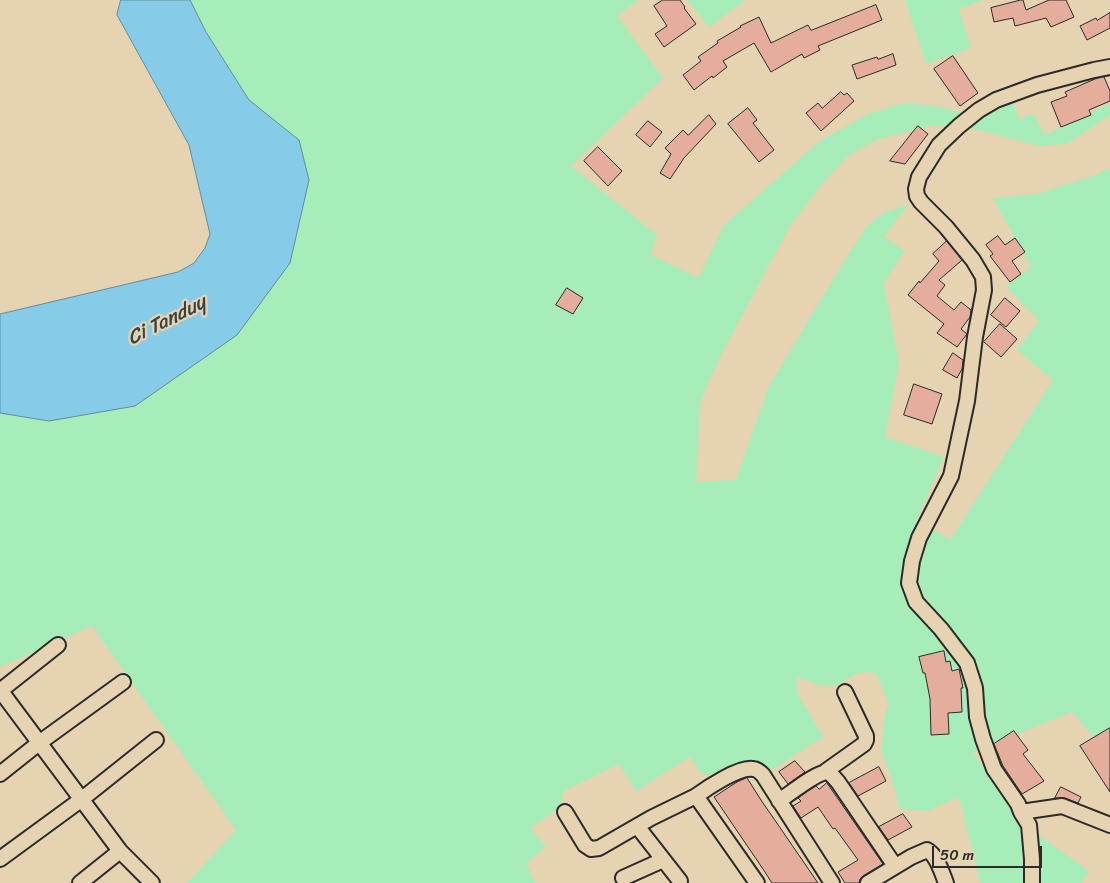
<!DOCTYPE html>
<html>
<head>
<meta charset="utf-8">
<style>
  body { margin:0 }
  #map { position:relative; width:1110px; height:883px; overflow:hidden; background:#e6d3b1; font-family:Sriracha,sans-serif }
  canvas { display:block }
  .scale { position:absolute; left:932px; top:846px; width:110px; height:22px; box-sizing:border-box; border:2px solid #2b2b2b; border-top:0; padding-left:6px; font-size:15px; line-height:18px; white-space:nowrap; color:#2b2b2b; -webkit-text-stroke:4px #e6d3b1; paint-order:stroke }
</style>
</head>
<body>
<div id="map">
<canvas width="1110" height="883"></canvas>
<div class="scale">50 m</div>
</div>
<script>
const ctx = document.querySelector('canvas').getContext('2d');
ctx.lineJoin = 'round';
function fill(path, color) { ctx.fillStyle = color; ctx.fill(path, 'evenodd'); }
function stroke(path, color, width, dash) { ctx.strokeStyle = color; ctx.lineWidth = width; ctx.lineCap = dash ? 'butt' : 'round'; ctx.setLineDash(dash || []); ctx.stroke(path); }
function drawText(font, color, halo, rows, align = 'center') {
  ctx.font = font + ' Sriracha,sans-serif'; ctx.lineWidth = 4.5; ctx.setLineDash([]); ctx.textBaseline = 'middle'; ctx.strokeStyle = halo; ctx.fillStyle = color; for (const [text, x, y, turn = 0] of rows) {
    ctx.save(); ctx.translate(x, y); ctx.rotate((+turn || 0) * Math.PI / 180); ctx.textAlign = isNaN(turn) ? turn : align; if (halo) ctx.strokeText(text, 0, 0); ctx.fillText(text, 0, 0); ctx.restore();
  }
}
fill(new Path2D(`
  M 190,0 L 638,0 L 617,16 L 663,78 L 571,166 L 657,235 L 651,255 L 699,278 L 723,226 L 820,141 L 868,114 L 903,103 L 937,106 L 981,118 L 1012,101 L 1019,119 L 1033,113 L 1045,135 L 1110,103 L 1110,115 L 1067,144 L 1039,146 L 962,126 L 929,126 L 878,139 L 848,156 L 821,185 L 790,226 L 720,357 L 700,402 L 696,482 L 736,480 L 768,388 L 851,250 L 868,225 L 884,213 L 909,204 L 884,236 L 904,251 L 884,283 L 899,364 L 885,437 L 944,457 L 916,522 L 951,539 L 1053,380 L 1017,350 L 1039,321 L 1006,286 L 1031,267 L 993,198 L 1037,194 L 1098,174 L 1110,168 L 1110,733 L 1099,743 L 1072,712 L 973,752 L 1012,807 L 1040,836 L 1089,871 L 1081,883 L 980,883 L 959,797 L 928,811 L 900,809 L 892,780 L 881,749 L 885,714 L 889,704 L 876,673 L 864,672 L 854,675 L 838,685 L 822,686 L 796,677 L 798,694 L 823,737 L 767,773 L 760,761 L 716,778 L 702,774 L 690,757 L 636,791 L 619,764 L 564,791 L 560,808 L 530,828 L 546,847 L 526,863 L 535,883 L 187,883 L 236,830 L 92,626 L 0,667 L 0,413 L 49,421 L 135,406 L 299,140 L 249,100 L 206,32 Z
  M 687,0 L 745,0 L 709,27 Z
  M 905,0 L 983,0 L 959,9 L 971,48 L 926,64 Z`), '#a6edba');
const water = new Path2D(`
  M 121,0 L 190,0 L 206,32 L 249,100 L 299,140 L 309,180 L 290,263 L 237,335 L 135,406 L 49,421 L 0,413 L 0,314 L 178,272 L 194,263 L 205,248 L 210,234 L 189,145 L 117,15 Z`);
fill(water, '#86cce8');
stroke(water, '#628c9c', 1);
const building = new Path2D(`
  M 663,0 L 680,0 L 685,7 L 684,8 L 696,24 L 664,47 L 655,34 L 667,26 L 654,6 Z
  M 1021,0 L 1023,0 L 1026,10 L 1049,0 L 1066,0 L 1074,17 L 1051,27 L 1046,18 L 1015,26 L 1013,18 L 994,22 L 991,8 Z
  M 876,5 L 882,20 L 818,46 L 820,50 L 804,58 L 802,54 L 771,72 L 754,43 L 723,61 L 727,67 L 713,78 L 712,76 L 694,90 L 683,75 L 701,61 L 698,57 L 718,43 L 717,41 L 741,27 L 740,26 L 759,17 L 771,43 L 808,25 L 811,30 Z
  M 1110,13 L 1110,28 L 1087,40 L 1080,26 L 1096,18 L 1097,20 Z
  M 893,54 L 896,65 L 857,79 L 852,65 L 877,57 L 878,59 Z
  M 953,56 L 978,93 L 960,106 L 934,69 Z
  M 1104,77 L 1110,91 L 1110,101 L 1089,110 L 1091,115 L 1061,127 L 1051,102 L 1067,96 L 1065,92 L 1095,79 Z
  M 841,92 L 844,95 L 847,93 L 854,101 L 821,131 L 806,113 L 818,103 L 822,108 Z
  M 748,108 L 757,120 L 753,123 L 774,150 L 759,162 L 728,124 Z
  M 709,115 L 716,124 L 684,158 L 670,179 L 660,173 L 671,154 L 665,148 L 683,130 L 688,135 Z
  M 648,121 L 662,132 L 650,147 L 636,135 Z
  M 918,126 L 928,134 L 905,164 L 890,161 Z
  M 598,147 L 622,171 L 608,186 L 584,161 Z
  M 998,236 L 1005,245 L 1015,238 L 1025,252 L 1012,261 L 1021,274 L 1010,282 L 990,256 L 993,254 L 986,245 Z
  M 947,241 L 962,260 L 939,280 L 945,285 L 937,296 L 954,310 L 961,302 L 971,310 L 970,317 L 961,329 L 967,334 L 957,347 L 937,333 L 944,324 L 908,295 L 919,281 L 920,283 L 939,261 L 933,254 Z
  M 567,288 L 583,298 L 573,314 L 556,305 Z
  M 1005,298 L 1020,311 L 1006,327 L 991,315 Z
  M 1000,324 L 1017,339 L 1001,357 L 984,342 Z
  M 953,353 L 963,360 L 962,369 L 957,378 L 943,370 Z
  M 914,384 L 942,394 L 932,424 L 904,415 Z
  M 944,651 L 946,662 L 950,661 L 952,671 L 959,669 L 963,688 L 961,688 L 962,712 L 948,713 L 949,734 L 931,735 L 930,699 L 925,673 L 923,673 L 919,657 Z
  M 1110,728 L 1110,792 L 1080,746 Z
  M 1014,731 L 1028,750 L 1023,754 L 1044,781 L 1022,794 L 1003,766 L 994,744 Z
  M 795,761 L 805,772 L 788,784 L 779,772 Z
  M 879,767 L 886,781 L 858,796 L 849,783 Z
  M 747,778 L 761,800 L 818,883 L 772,883 L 763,869 L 714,797 L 737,782 Z
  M 827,783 L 883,864 L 863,876 L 860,879 L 859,883 L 845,883 L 838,872 L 858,860 L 835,828 L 833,829 L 818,807 L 801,818 L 793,806 L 801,801 L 798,798 L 808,791 L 816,786 L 819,789 Z
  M 1061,787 L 1081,797 L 1078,803 L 1065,798 L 1055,798 Z
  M 903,814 L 912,827 L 888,840 L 879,827 Z`);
fill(building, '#e5ad9c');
stroke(building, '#2b2b2b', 1);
const minor = new Path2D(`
  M 1110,67 L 1094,70 L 1037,85 L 996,100 L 979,110 L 959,126 L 939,145 L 919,177 L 916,189 L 917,196 L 921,202 L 946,227 L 973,260 L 983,277 L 984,290 L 975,337 L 967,401 L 951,476 L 919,538 L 912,561 L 909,583 L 916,602 L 941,629 L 967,663 L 975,688 L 977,717 L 983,739 L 994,769 L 1018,804 L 1021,812 L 1062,806 L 1110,825
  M 0,690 L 120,851 L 152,883
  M 0,691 L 58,645
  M 826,771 L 864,744 L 866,740 L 866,736 L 845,692
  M 0,774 L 39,743 L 123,682
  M 696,796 C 707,788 740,766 753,769 C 757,769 760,772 763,775 L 832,883
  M 779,801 C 790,794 817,771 829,772 L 838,782 L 895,866
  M 565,812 L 585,845 L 591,849 L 599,848 L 651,818 L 696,796 L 757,883
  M 1021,812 L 1029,825 L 1032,859 L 1032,883
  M 637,826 L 680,881
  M 0,859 L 82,799 L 156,740
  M 623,878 L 663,860
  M 80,883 L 120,851
  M 868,883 L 911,857 L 927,850 C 937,855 942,873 946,883`);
stroke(minor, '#2b2b2b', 18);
stroke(minor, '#e6d3b1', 14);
drawText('italic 20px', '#394347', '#e6d3b1', [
  ["Ci Tanduy",167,321,-27]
]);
</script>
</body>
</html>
